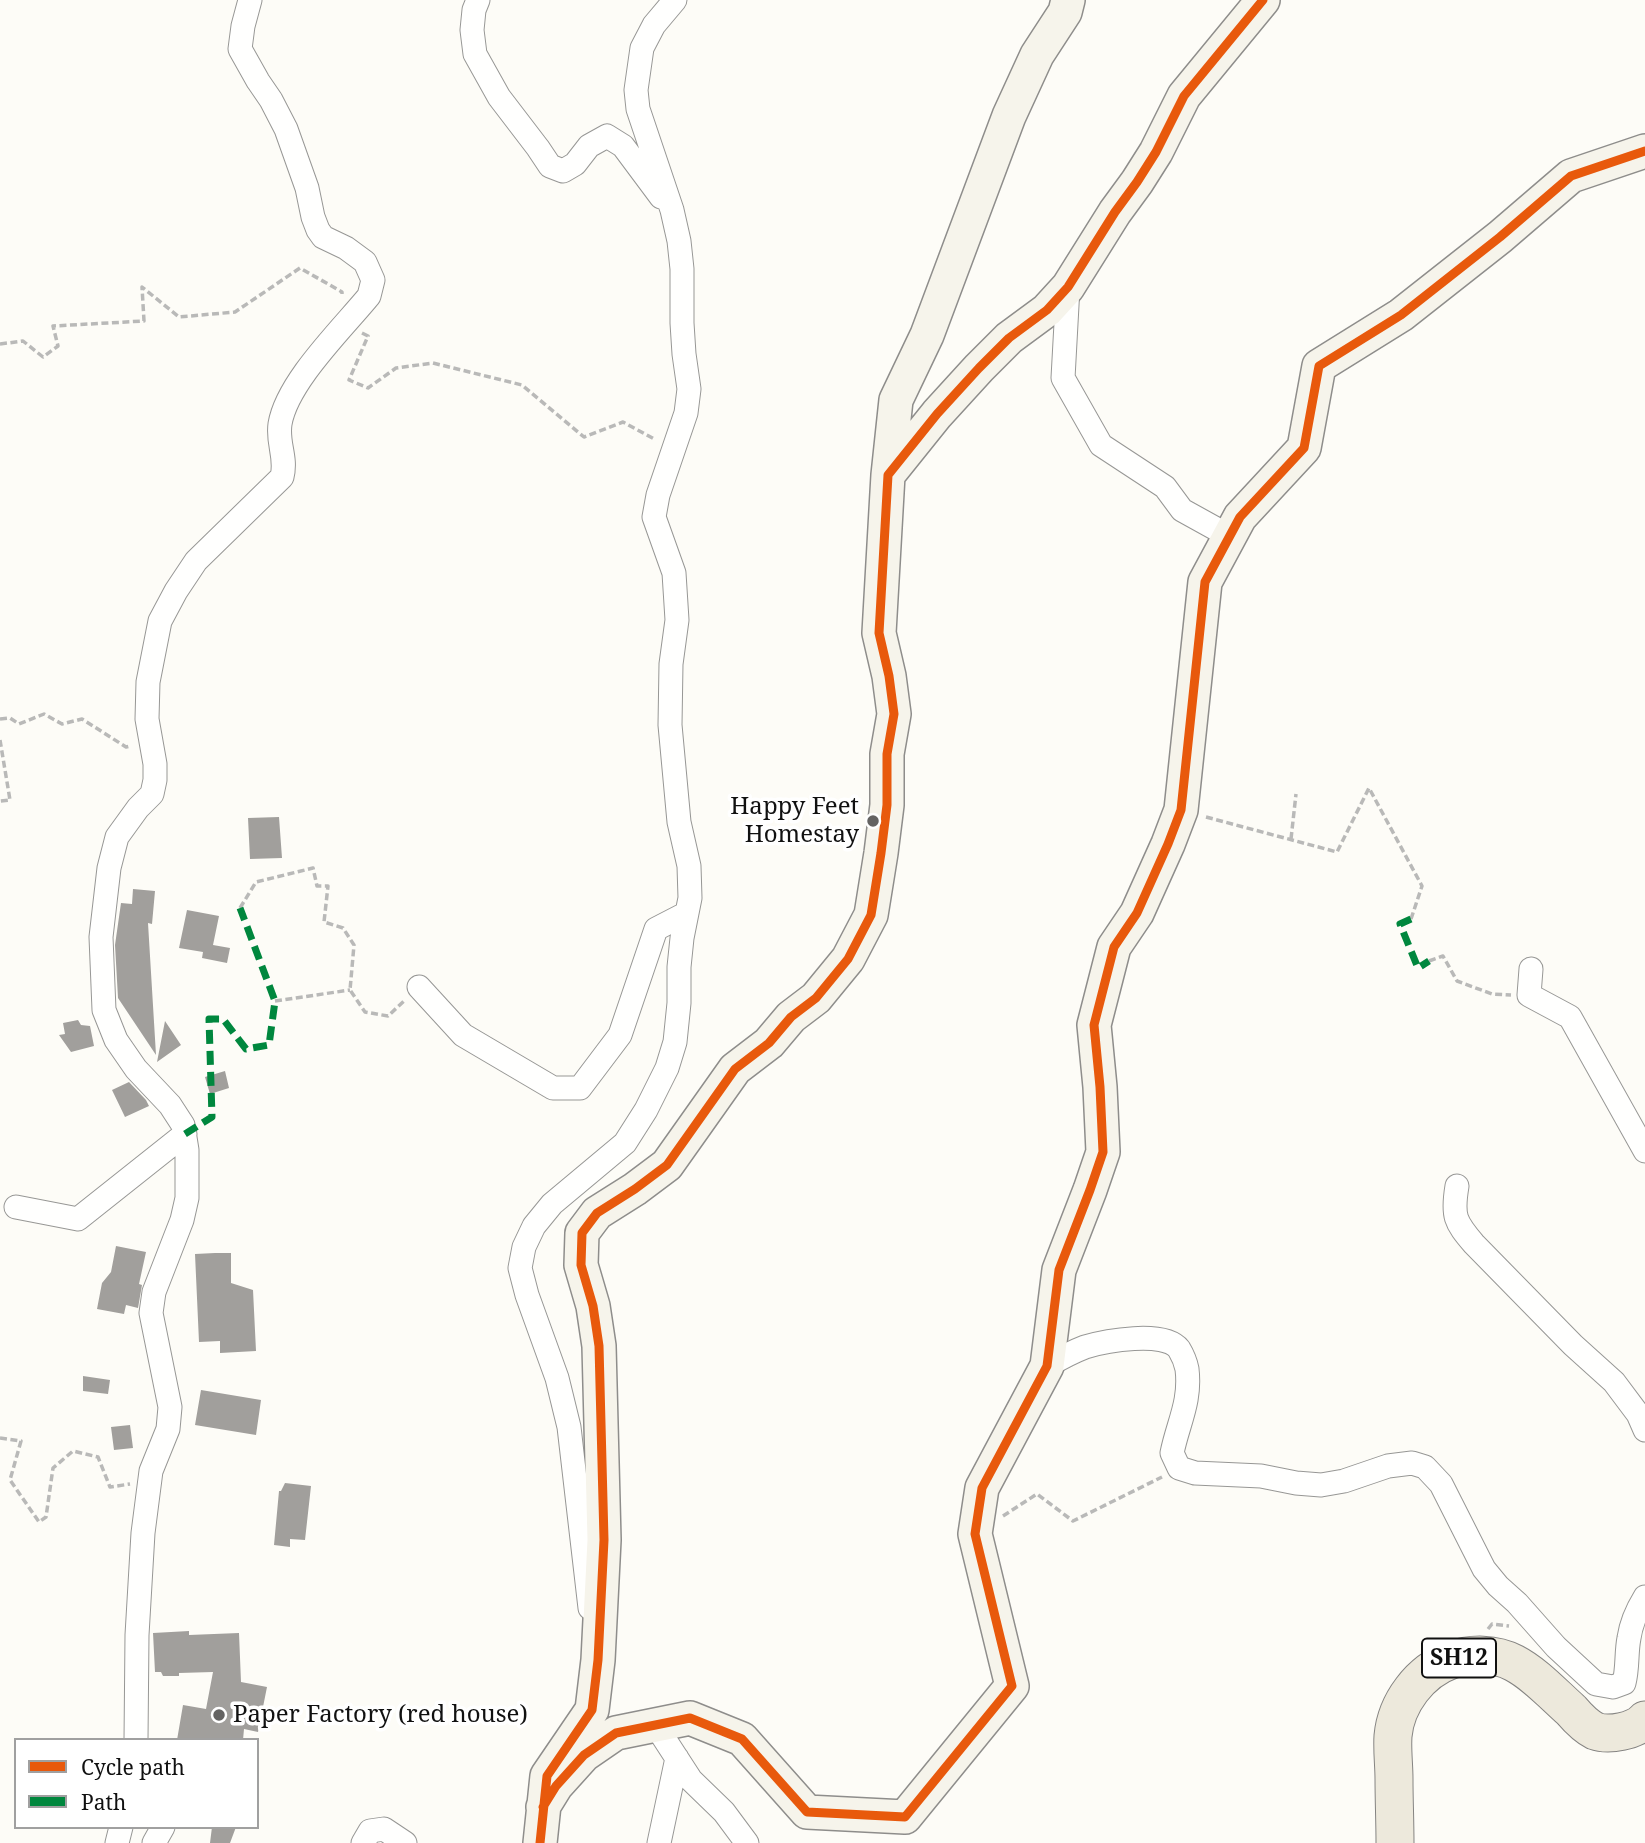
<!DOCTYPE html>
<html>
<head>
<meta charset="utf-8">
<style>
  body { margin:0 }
  #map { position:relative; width:1645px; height:1843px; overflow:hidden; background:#fdfcf7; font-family:"Noto Serif",serif }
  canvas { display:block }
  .legend { position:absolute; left:14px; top:1738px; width:245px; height:91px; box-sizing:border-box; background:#fff; border:2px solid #a0a0a0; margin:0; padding:9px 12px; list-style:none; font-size:21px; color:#111 }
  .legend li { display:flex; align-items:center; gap:14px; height:35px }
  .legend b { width:35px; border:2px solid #a0a0a0 }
</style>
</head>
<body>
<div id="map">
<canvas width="1645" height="1843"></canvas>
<ul class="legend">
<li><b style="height:9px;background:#e8590c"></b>Cycle path</li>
<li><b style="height:9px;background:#00873e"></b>Path</li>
</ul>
</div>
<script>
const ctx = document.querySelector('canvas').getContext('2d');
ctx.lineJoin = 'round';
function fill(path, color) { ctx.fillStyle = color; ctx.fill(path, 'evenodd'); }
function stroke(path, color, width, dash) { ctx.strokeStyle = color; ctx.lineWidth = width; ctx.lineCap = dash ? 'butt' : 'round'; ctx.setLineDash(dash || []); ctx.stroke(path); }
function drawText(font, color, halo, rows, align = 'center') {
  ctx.font = font + ' "Noto Serif",serif'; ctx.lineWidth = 7; ctx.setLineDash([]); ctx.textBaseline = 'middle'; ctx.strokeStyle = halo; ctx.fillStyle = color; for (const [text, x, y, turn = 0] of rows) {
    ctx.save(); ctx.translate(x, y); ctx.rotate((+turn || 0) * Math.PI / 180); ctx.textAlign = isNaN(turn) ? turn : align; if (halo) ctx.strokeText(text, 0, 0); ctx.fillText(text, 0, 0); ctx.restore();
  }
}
fill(new Path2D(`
  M 279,817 L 282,858 L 250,859 L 248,818 Z
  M 133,889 L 155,891 L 152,924 L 148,923 L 156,1055 L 118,998 L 115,945 L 121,903 L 132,904 Z
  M 187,910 L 219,916 L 213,945 L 230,948 L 227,963 L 202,958 L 203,952 L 179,948 Z
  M 78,1020 L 81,1025 L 90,1026 L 94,1046 L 71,1052 L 59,1035 L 65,1034 L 63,1023 Z
  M 165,1021 L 181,1045 L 157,1062 Z
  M 225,1071 L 229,1088 L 210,1094 L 205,1077 Z
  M 129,1082 L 146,1100 L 149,1106 L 125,1117 L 112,1090 Z
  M 116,1246 L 146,1252 L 139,1284 L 142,1285 L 138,1308 L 126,1305 L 124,1314 L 97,1309 L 102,1283 L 111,1272 Z
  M 215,1253 L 231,1253 L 231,1283 L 253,1290 L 256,1351 L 220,1353 L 220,1341 L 199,1342 L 195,1254 Z
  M 83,1376 L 110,1380 L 108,1394 L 83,1391 Z
  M 201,1390 L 261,1400 L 256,1435 L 195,1425 Z
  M 130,1425 L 133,1448 L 114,1450 L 111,1427 Z
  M 285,1483 L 311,1486 L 305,1540 L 290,1539 L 290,1547 L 274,1545 L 279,1491 L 281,1491 Z
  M 189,1631 L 189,1635 L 239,1633 L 241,1682 L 267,1687 L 258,1732 L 244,1729 L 243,1740 L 177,1740 L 183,1705 L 206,1709 L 213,1672 L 179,1673 L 179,1676 L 163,1676 L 161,1672 L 155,1672 L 153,1633 Z
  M 212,1827 L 236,1827 L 230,1843 L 210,1843 Z`), '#a19f9c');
const street = new Path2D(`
  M 478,0 L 474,10 L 472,30 L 475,54 L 499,97 L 538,148 L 550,166 L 563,171 L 575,164 L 589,146 L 607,136 L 623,146 L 661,197
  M 1068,287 L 1063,378 L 1101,445 L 1165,487 L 1182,510 L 1229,536
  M 1531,969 L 1529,995 L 1570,1017 L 1645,1151
  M 419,987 L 463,1035 L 553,1088 L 580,1088 L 620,1035 L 656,929 L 687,913
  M 1457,1186 C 1452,1216 1455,1222 1474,1244 L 1573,1345 L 1614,1382 L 1638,1414 L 1645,1430
  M 16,1207 L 78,1219 L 185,1134
  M 1047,1366 C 1059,1359 1072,1352 1085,1347 C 1105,1341 1164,1330 1179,1349 C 1182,1354 1186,1364 1187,1369 C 1191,1402 1178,1423 1172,1453 L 1179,1468 L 1195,1473 L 1261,1476 L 1296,1483 L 1321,1485 L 1344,1481 L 1388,1466 L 1412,1463 L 1425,1467 L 1441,1484 L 1484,1569 L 1498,1586 L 1517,1603 L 1556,1647 L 1596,1684 L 1613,1687 L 1624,1683 C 1628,1668 1626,1653 1629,1638 C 1631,1624 1637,1610 1645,1597
  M 590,1608 L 569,1427 L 557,1378 L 527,1295 L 520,1268 L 524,1247 L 534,1226 L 552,1204 L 625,1143 L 646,1110 L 667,1068 L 675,1042 L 679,1003 L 679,967 L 682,938 L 690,898 L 689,866 L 679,822 L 670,725 L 671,664 L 677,620 L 674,573 L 654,517 L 658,495 L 686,413 L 689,389 L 684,354 L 682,323 L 682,269 L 679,241 L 672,210 L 638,109 L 636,90 L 642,48 L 654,25 L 675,0
  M 656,1726 L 691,1780 L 724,1812 L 747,1843
  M 136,1740 L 137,1635 L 143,1533 L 151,1471 L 168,1429 L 170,1407 L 151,1313 L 154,1292 L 182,1220 L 187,1198 L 187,1150 L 183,1125 L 170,1105 L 136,1069 L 116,1040 L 104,1010 L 101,937 L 109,868 L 117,837 L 138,808 L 152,794 L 155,780 L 155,764 L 147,719 L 148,682 L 160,621 L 176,591 L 196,561 L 282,477 C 287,457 277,444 280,424 C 287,382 342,329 369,296 L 373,280 L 365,262 L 346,248 L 323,237 L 318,230 L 313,217 L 307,188 L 286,129 L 271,100 L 258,81 L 240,49 L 243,26 L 250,0
  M 117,1843 L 121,1827
  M 154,1843 L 163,1827
  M 363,1843 L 370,1831 L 384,1829 L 405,1843
  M 659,1843 L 677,1758`);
const secondary = new Path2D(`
  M 888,475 L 896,400 L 927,335 L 1009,116 L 1037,55 L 1065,12 L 1068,0
  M 543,1807 L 556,1786 L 584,1755 L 616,1733 L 690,1718 L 742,1739 L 807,1812 L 905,1817 L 1012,1686 L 975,1534 L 982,1488 L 1047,1366 L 1059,1270 L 1090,1190 L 1103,1152 L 1100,1087 L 1094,1025 L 1114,947 L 1137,913 L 1168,844 L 1181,810 L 1205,582 L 1240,517 L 1304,448 L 1319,366 L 1401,315 L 1500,237 L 1571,176 L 1645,151
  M 540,1843 L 547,1776 L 592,1710 L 598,1660 L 604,1540 L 599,1346 L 593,1306 L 581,1265 L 582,1233 L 597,1213 L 635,1189 L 667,1165 L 735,1069 L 769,1043 L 791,1017 L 816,998 L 848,959 L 871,915 L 881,853 L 887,805 L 887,754 L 894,714 L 889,676 L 879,633 L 888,475 L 937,414 L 979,368 L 1009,338 L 1047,310 L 1068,287 L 1115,212 L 1137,182 L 1156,152 L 1184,96 L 1263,0`);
const primary = new Path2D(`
  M 1395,1843 C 1395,1822 1394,1800 1394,1779 C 1394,1765 1392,1750 1393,1736 C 1396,1703 1420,1671 1451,1660 C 1471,1653 1495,1653 1514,1663 C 1535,1674 1553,1694 1571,1710 C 1577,1717 1587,1727 1595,1731 C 1609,1736 1635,1731 1645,1720`);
stroke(street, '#979795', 25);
stroke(secondary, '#8e8d8b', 36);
stroke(primary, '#858482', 39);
stroke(new Path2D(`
  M 362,333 L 368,336 L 349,380 L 368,388 L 396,368 L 433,363 L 522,385 L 584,437 L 623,422 L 656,440
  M 0,344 L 23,341 L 43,357 L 58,346 L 53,326 L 144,321 L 142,287 L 179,317 L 235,312 L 300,268 L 342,292 L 342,294
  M 0,719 L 10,718 L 19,724 L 44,714 L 62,724 L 82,719 L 126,747 L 130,746
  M 0,740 L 10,800 L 0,801
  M 1206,817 L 1337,852 L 1369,788 L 1422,886 L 1411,919
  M 1291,839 L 1296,794
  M 240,908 L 256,882 L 313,868 L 317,886 L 328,886 L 324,922 L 343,928 L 354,945 L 350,990 L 365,1012 L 388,1016 L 405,1000
  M 1429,961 L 1443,956 L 1457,981 L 1492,994 L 1511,995
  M 275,1001 L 350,990
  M 0,1438 L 21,1441 L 10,1480 L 39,1522 L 46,1517 L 53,1468 L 73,1451 L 98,1457 L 110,1487 L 130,1484
  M 1003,1516 L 1037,1494 L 1073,1521 L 1162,1477
  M 1488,1629 L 1492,1624 L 1509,1626`), '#b9b9b8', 3.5, [7, 3.5]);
stroke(street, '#fffffe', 23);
stroke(secondary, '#f6f4eb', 33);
stroke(primary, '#ede9dc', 37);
stroke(new Path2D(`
  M 1411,919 L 1400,924 L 1418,968 L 1429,961
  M 185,1134 L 212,1117 L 209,1019 L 223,1019 L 246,1049 L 269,1045 L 275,1001 L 240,908`), '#00873e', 7, [14, 7]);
stroke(new Path2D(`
  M 543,1807 L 556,1786 L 584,1755 L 616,1733 L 690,1718 L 742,1739 L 807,1812 L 905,1817 L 1012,1686 L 975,1534 L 982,1488 L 1047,1366 L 1059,1270 L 1090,1190 L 1103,1152 L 1100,1087 L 1094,1025 L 1114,947 L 1137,913 L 1168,844 L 1181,810 L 1205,582 L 1240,517 L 1304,448 L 1319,366 L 1401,315 L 1500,237 L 1571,176 L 1645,151
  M 540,1843 L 547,1776 L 592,1710 L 598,1660 L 604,1540 L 599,1346 L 593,1306 L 581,1265 L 582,1233 L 597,1213 L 635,1189 L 667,1165 L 735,1069 L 769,1043 L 791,1017 L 816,998 L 848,959 L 871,915 L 881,853 L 887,805 L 887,754 L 894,714 L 889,676 L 879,633 L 888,475 L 937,414 L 979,368 L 1009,338 L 1047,310 L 1068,287 L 1115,212 L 1137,182 L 1156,152 L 1184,96 L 1263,0`), '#e8590c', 9);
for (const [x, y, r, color] of [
  [873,821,7,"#646362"],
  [219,1715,7,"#646362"]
]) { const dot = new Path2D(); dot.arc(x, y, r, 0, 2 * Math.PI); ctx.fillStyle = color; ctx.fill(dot); stroke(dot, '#fff', 2.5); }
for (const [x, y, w] of [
  [1459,1658,74]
]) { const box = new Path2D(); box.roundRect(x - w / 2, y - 19.5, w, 39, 5); ctx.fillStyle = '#fff'; ctx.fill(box); stroke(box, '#111', 2); }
drawText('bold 23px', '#111', null, [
  ["SH12",1459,1658]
]);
drawText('24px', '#111', '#fff', [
  ["Happy Feet",859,807],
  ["Homestay",859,835],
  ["Paper Factory (red house)",233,1715,"left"]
], 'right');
</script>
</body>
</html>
